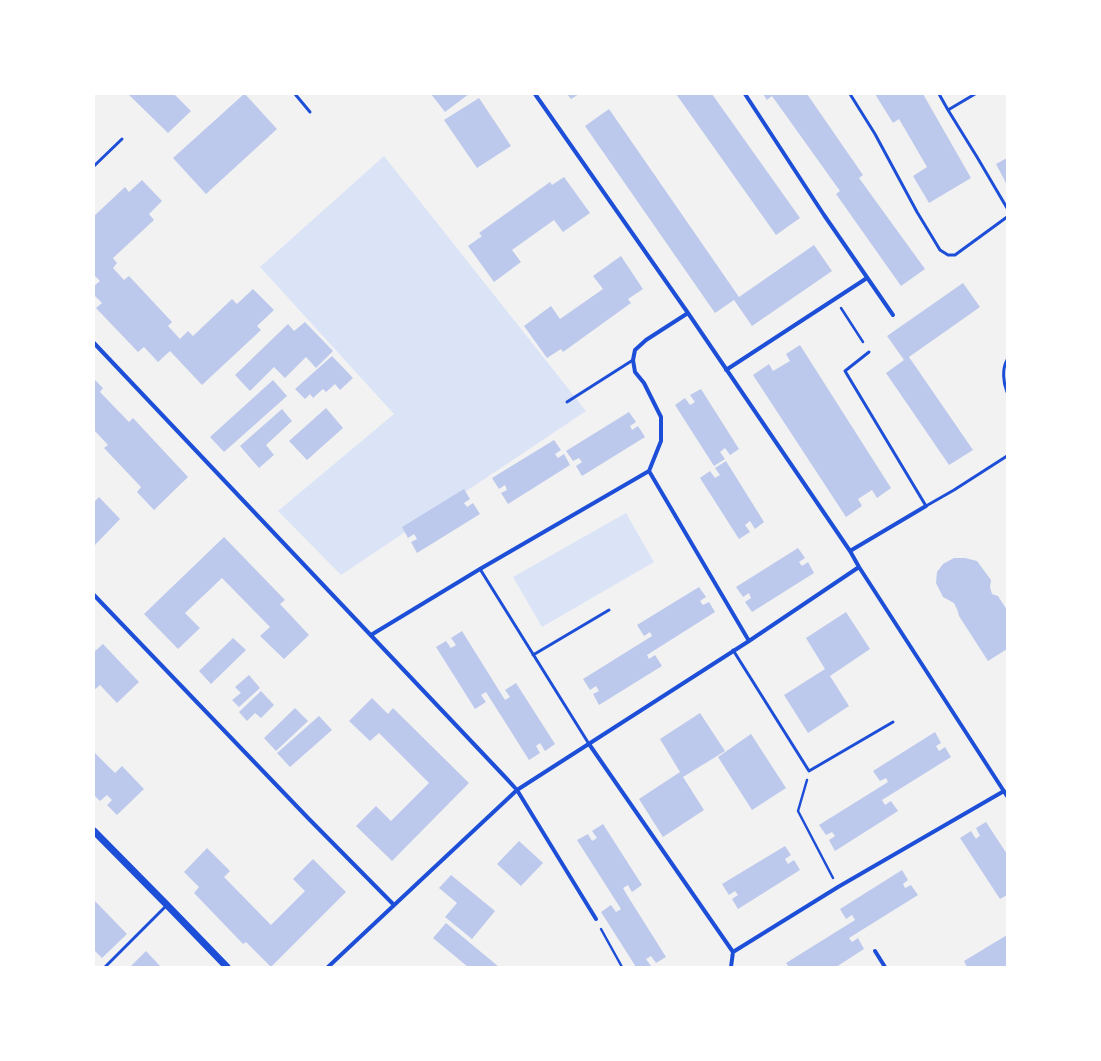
<!DOCTYPE html>
<html>
<head>
<meta charset="utf-8">
<style>
  body { margin:0 }
  #map { position:relative; width:1101px; height:1061px; overflow:hidden; background:#f2f2f2; font-family:Arial,sans-serif }
  canvas { display:block }
  .frame { position:absolute; inset:0; border:95px solid #fff; pointer-events:none }
</style>
</head>
<body>
<div id="map">
<canvas width="1101" height="1061"></canvas>
<div class="frame"></div>
</div>
<script>
const ctx = document.querySelector('canvas').getContext('2d');
ctx.lineJoin = 'round';
function fill(path, color) { ctx.fillStyle = color; ctx.fill(path, 'evenodd'); }
function stroke(path, color, width, dash) { ctx.strokeStyle = color; ctx.lineWidth = width; ctx.lineCap = dash ? 'butt' : 'round'; ctx.setLineDash(dash || []); ctx.stroke(path); }
fill(new Path2D(`
  M 384,156 L 586,411 L 341,575 L 278,511 L 394,414 L 260,267 Z
  M 626,513 L 654,562 L 542,627 L 513,577 Z`), '#dbe4f7');
fill(new Path2D(`
  M 128,94 L 174,94 L 191,111 L 168,133 Z
  M 244,94 L 245,94 L 277,129 L 206,194 L 173,158 Z
  M 431,94 L 469,94 L 445,112 Z
  M 567,94 L 579,94 L 571,99 Z
  M 676,94 L 712,94 L 800,218 L 776,235 Z
  M 763,94 L 807,94 L 863,175 L 859,178 L 925,269 L 901,286 L 836,194 L 840,191 L 772,96 L 767,100 Z
  M 875,94 L 923,94 L 971,178 L 929,203 L 913,176 L 927,167 L 899,119 L 893,123 Z
  M 479,98 L 511,146 L 477,168 L 444,120 Z
  M 609,109 L 739,297 L 814,245 L 832,271 L 752,326 L 734,300 L 715,313 L 585,126 Z
  M 1007,158 L 1007,185 L 996,164 Z
  M 564,177 L 590,213 L 563,232 L 554,220 L 512,250 L 521,262 L 494,282 L 468,246 L 482,236 L 479,233 L 550,182 L 552,185 Z
  M 142,180 L 162,201 L 149,214 L 154,220 L 113,258 L 117,263 L 113,268 L 124,280 L 129,276 L 172,322 L 168,326 L 180,339 L 188,331 L 193,336 L 232,299 L 237,304 L 253,289 L 274,310 L 257,326 L 261,330 L 202,385 L 170,351 L 158,362 L 144,347 L 138,352 L 96,308 L 102,303 L 94,295 L 94,286 L 100,281 L 94,275 L 94,216 L 125,187 L 129,192 Z
  M 621,256 L 643,289 L 628,299 L 631,303 L 563,352 L 561,349 L 547,358 L 524,326 L 551,306 L 560,319 L 603,289 L 593,276 Z
  M 963,283 L 980,307 L 909,357 L 973,450 L 949,465 L 886,373 L 904,360 L 887,336 Z
  M 305,322 L 333,351 L 316,368 L 306,357 L 285,378 L 274,367 L 250,391 L 235,375 L 288,324 L 294,331 Z
  M 800,345 L 891,488 L 877,498 L 872,490 L 858,499 L 862,506 L 846,517 L 753,375 L 769,364 L 773,371 L 790,361 L 786,354 Z
  M 332,356 L 353,378 L 340,390 L 335,384 L 326,392 L 323,389 L 313,398 L 310,394 L 305,399 L 295,389 Z
  M 94,379 L 103,388 L 100,392 L 129,422 L 133,418 L 188,477 L 154,510 L 137,492 L 141,487 L 104,448 L 108,445 L 94,430 Z
  M 273,380 L 287,396 L 224,452 L 210,437 Z
  M 701,389 L 739,449 L 730,455 L 725,448 L 720,452 L 725,459 L 714,466 L 675,405 L 685,398 L 690,405 L 695,402 L 690,395 Z
  M 326,408 L 343,428 L 307,460 L 289,441 Z
  M 282,409 L 292,421 L 266,445 L 274,455 L 259,468 L 240,446 Z
  M 629,412 L 636,422 L 630,426 L 632,430 L 638,426 L 645,437 L 582,476 L 576,466 L 582,462 L 579,458 L 573,461 L 566,451 Z
  M 554,440 L 561,450 L 555,454 L 558,458 L 564,454 L 570,465 L 508,504 L 501,493 L 507,490 L 505,485 L 499,489 L 492,478 Z
  M 726,461 L 764,522 L 755,529 L 750,521 L 745,525 L 750,532 L 739,539 L 700,478 L 710,471 L 715,478 L 720,475 L 715,468 Z
  M 464,489 L 470,499 L 464,503 L 467,507 L 473,503 L 480,514 L 417,553 L 411,542 L 417,539 L 414,534 L 408,538 L 402,527 Z
  M 99,497 L 120,519 L 94,546 L 94,502 Z
  M 224,537 L 285,600 L 280,604 L 309,635 L 284,659 L 260,636 L 270,627 L 222,578 L 185,613 L 200,628 L 178,649 L 144,614 Z
  M 798,548 L 805,558 L 799,562 L 802,566 L 808,562 L 814,573 L 752,612 L 745,602 L 751,598 L 749,593 L 743,597 L 736,587 Z
  M 954,558 L 965,558 L 977,561 L 991,580 L 990,587 L 992,594 L 998,596 L 1007,610 L 1007,649 L 988,661 L 959,616 L 957,609 L 954,603 L 943,597 L 936,583 L 937,572 L 943,564 Z
  M 699,587 L 706,597 L 700,601 L 703,605 L 709,602 L 715,612 L 647,655 L 649,659 L 655,655 L 662,666 L 599,705 L 593,694 L 599,691 L 596,686 L 590,690 L 583,679 L 652,636 L 650,632 L 644,636 L 637,625 Z
  M 846,612 L 870,649 L 830,676 L 849,706 L 808,733 L 784,695 L 825,669 L 806,638 Z
  M 462,631 L 505,700 L 510,697 L 505,690 L 516,683 L 555,744 L 545,751 L 540,743 L 536,746 L 540,753 L 529,760 L 486,692 L 481,695 L 486,702 L 475,709 L 436,647 L 446,641 L 451,648 L 456,645 L 451,638 Z
  M 233,638 L 246,650 L 211,684 L 199,671 Z
  M 103,644 L 139,682 L 117,703 L 100,685 L 94,690 L 94,652 Z
  M 249,675 L 260,688 L 239,707 L 232,700 L 241,693 L 235,687 Z
  M 261,691 L 274,705 L 261,718 L 255,713 L 247,721 L 239,712 Z
  M 372,698 L 388,714 L 393,708 L 469,783 L 392,861 L 356,826 L 376,806 L 391,821 L 429,783 L 379,733 L 370,741 L 349,721 Z
  M 295,708 L 308,721 L 276,751 L 264,738 Z
  M 700,713 L 725,751 L 683,777 L 704,810 L 663,837 L 639,799 L 680,772 L 660,739 Z
  M 319,716 L 332,730 L 290,767 L 277,753 Z
  M 935,732 L 941,743 L 936,746 L 939,751 L 945,747 L 951,757 L 882,800 L 885,805 L 891,801 L 898,811 L 835,851 L 829,840 L 835,836 L 832,832 L 826,835 L 819,825 L 888,782 L 886,778 L 880,781 L 873,771 Z
  M 751,734 L 786,788 L 752,810 L 718,757 Z
  M 94,752 L 115,773 L 122,766 L 144,789 L 117,815 L 107,805 L 112,800 L 107,795 L 100,801 L 94,795 Z
  M 986,822 L 1007,854 L 1007,885 L 1006,885 L 1007,895 L 1000,899 L 960,838 L 971,831 L 976,839 L 978,837 L 980,836 L 976,828 Z
  M 603,824 L 642,885 L 632,892 L 628,885 L 623,888 L 627,895 L 666,957 L 656,963 L 651,956 L 646,959 L 651,966 L 649,967 L 636,967 L 601,912 L 611,905 L 616,912 L 621,909 L 577,840 L 588,834 L 592,841 L 597,838 L 592,831 Z
  M 519,841 L 543,863 L 521,886 L 497,864 Z
  M 785,846 L 791,855 L 785,859 L 788,864 L 794,860 L 800,870 L 738,909 L 732,899 L 738,895 L 735,891 L 729,895 L 722,884 Z
  M 207,848 L 230,871 L 224,877 L 271,925 L 305,891 L 293,879 L 313,859 L 346,892 L 271,967 L 246,942 L 243,944 L 194,893 L 199,887 L 184,872 Z
  M 902,870 L 908,880 L 903,884 L 905,888 L 911,885 L 918,895 L 849,938 L 852,942 L 858,938 L 864,949 L 836,967 L 789,967 L 786,963 L 855,920 L 852,915 L 846,919 L 840,909 Z
  M 451,875 L 495,911 L 472,939 L 445,917 L 457,903 L 439,888 Z
  M 94,900 L 127,934 L 102,958 L 94,950 Z
  M 446,923 L 499,967 L 468,967 L 433,938 Z
  M 1007,935 L 1007,967 L 967,967 L 964,961 Z
  M 146,951 L 161,967 L 130,967 Z`), '#bdc9ec');
stroke(new Path2D(`
  M 841,308 L 863,342
  M 807,780 L 798,811 L 833,878
  M 601,929 L 622,967`), '#1d4ed8', 2.5);
stroke(new Path2D(`
  M 295,94 L 310,112
  M 850,94 L 875,134 L 917,212 L 934,240 L 940,250 L 948,255 L 955,255 L 1007,217
  M 939,94 L 948,110
  M 975,94 L 948,110 L 977,157 L 1007,208
  M 94,166 L 122,139
  M 869,352 L 845,371 L 926,506 L 954,490 L 1007,456
  M 1007,360 C 1002,369 1003,382 1007,392
  M 567,402 L 633,360
  M 480,569 L 589,744
  M 733,650 L 809,771 L 893,722
  M 533,655 L 609,610
  M 105,967 L 167,905`), '#1d4ed8', 3);
stroke(new Path2D(`
  M 535,94 L 688,313 L 850,551 L 859,567 L 1007,796
  M 745,94 L 824,215 L 893,315
  M 94,343 L 506,778 L 517,790 L 596,919
  M 726,370 L 867,278
  M 649,471 L 749,641
  M 850,551 L 926,506
  M 94,595 L 308,818 L 394,905
  M 371,635 L 480,569 L 649,471 L 661,441 L 661,417 L 644,383 L 635,372 L 633,360 L 635,350 L 646,340 L 688,313
  M 589,744 L 733,952 L 731,967
  M 875,951 L 885,967
  M 733,952 L 838,887 L 1004,791
  M 328,967 L 517,790 L 749,641 L 859,567`), '#1d4ed8', 4);
stroke(new Path2D(`
  M 94,831 L 167,905 L 227,967`), '#1d4ed8', 7);
</script>
</body>
</html>
